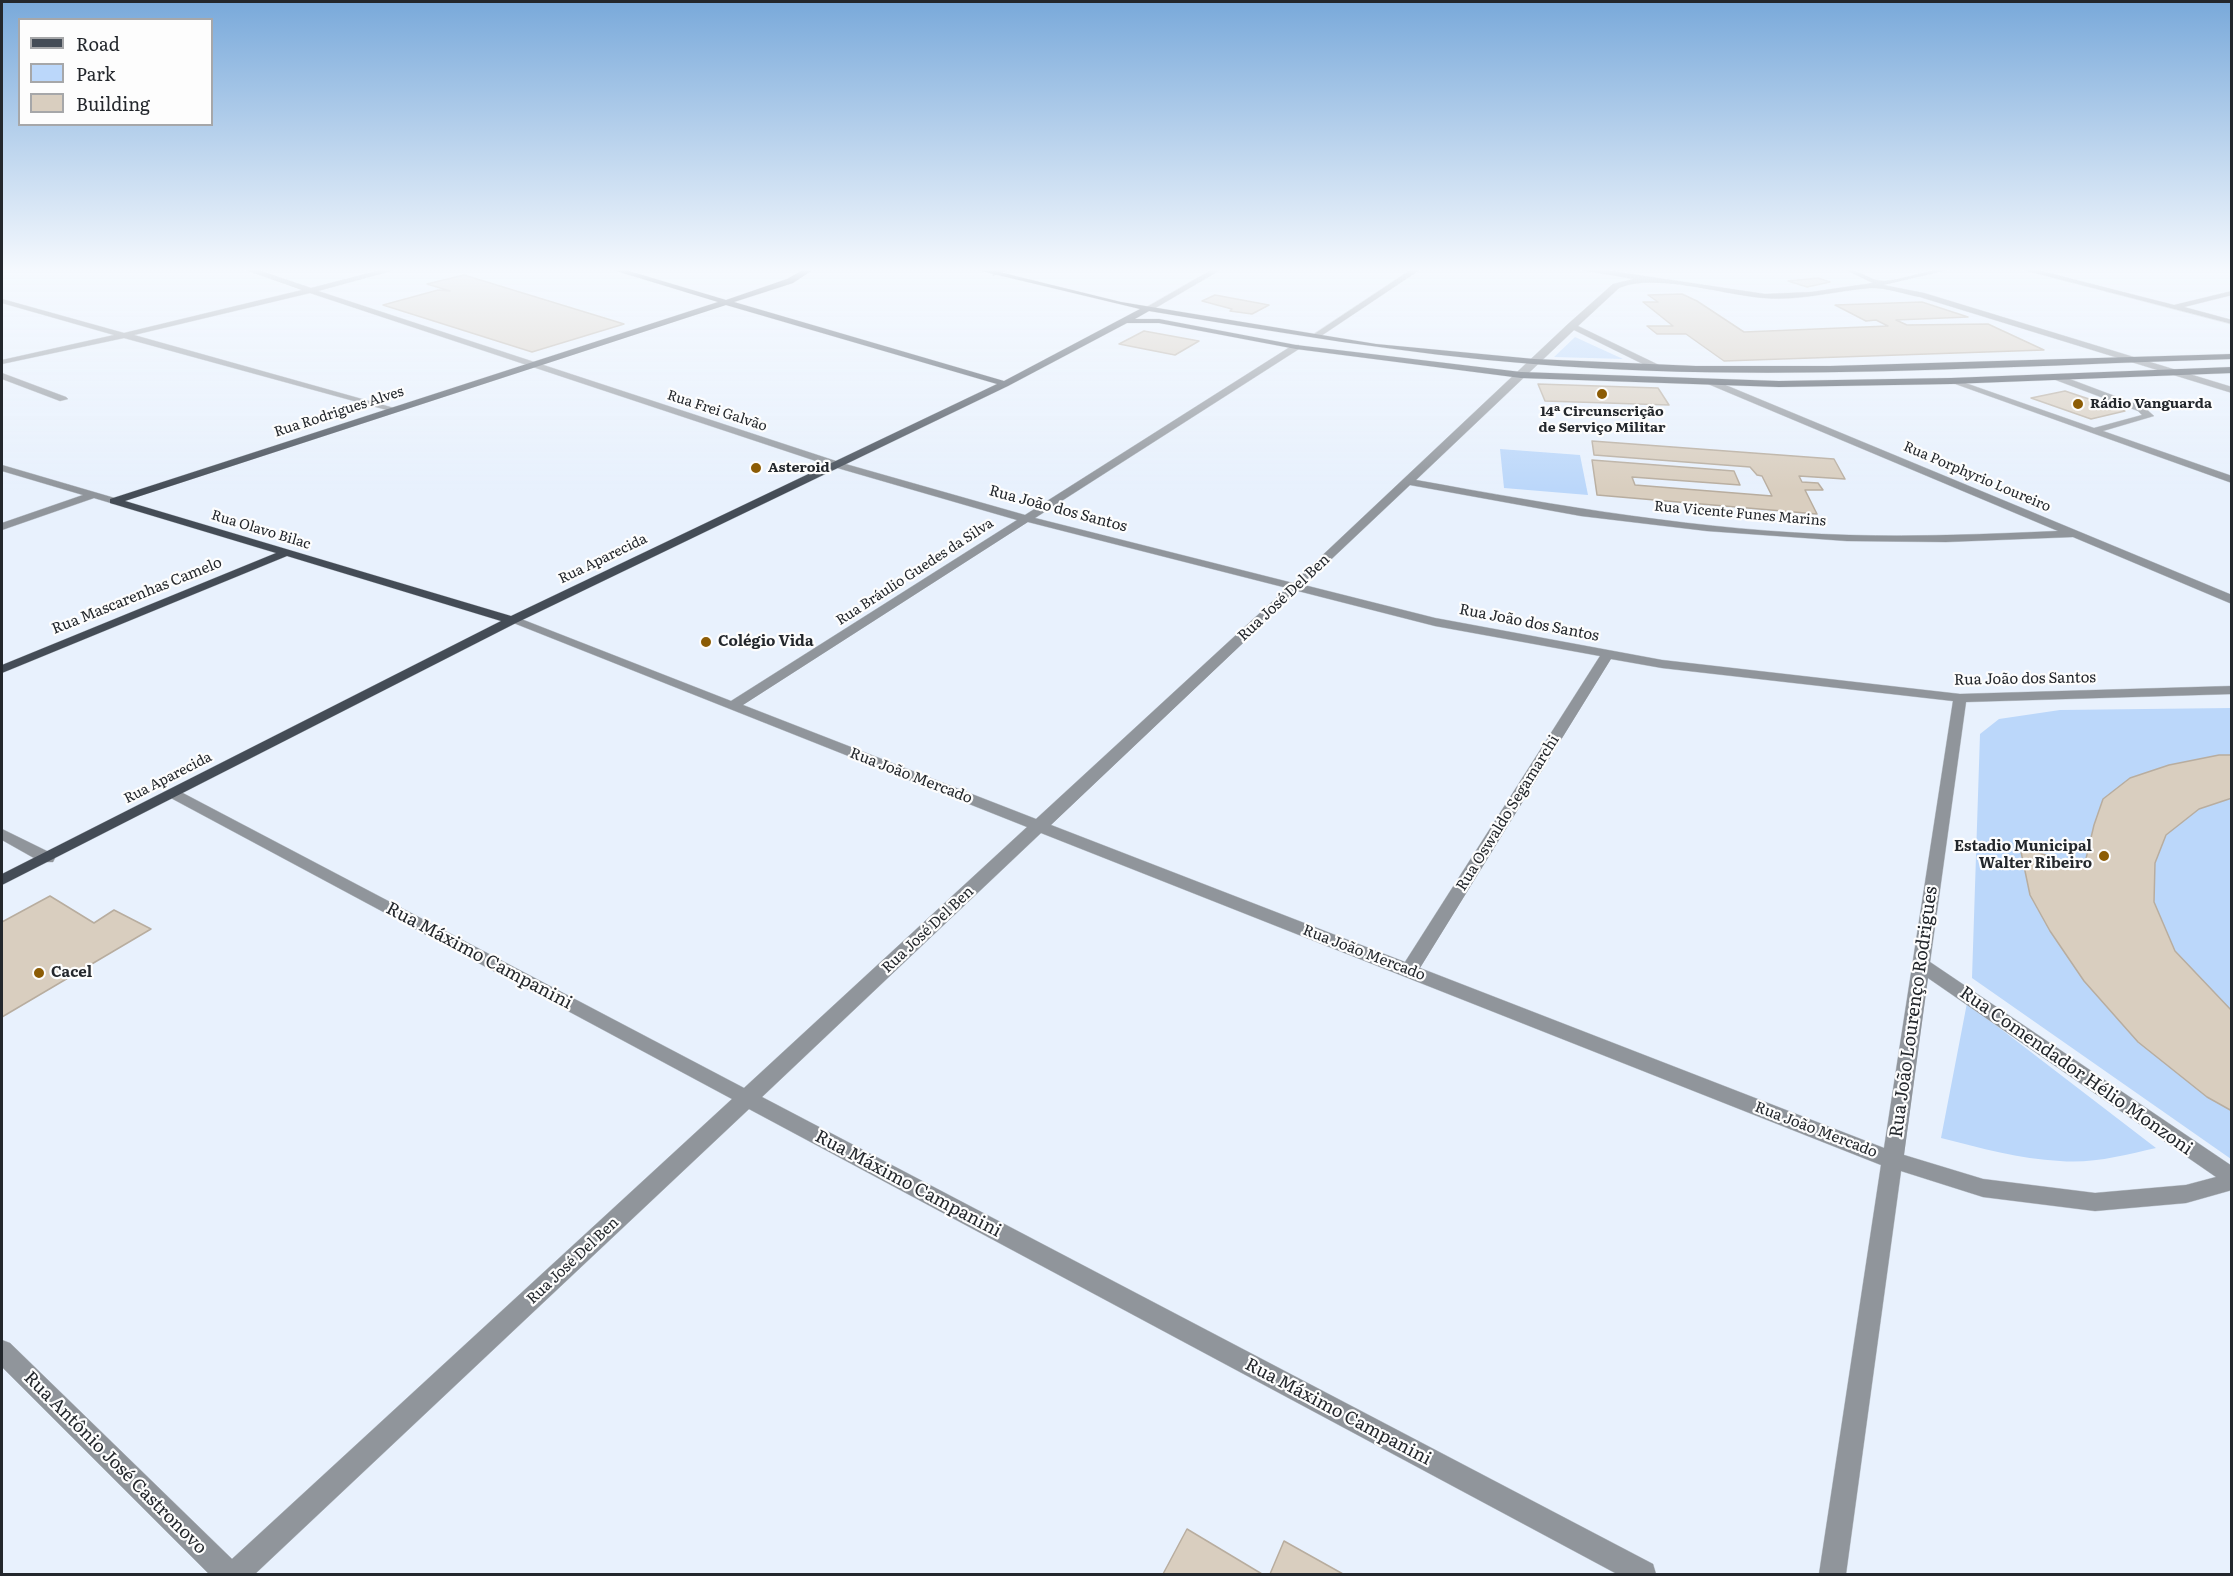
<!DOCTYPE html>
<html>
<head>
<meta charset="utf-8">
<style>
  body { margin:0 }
  #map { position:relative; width:2233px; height:1576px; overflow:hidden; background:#e8f1fd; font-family:Literata,serif }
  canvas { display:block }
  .frame { position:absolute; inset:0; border:3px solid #23272c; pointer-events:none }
  .legend { position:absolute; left:18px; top:18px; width:195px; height:108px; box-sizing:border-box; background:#fdfdfd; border:2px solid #a6a7a9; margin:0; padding:8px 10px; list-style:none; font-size:18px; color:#23272c }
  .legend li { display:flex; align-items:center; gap:12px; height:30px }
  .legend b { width:30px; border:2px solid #a6a7a9 }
</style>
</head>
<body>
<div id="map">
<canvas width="2233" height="1576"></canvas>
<div class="frame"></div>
<ul class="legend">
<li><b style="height:8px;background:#444c56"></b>Road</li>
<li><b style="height:16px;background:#bbd7fa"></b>Park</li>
<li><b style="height:16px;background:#d9cebf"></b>Building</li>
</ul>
</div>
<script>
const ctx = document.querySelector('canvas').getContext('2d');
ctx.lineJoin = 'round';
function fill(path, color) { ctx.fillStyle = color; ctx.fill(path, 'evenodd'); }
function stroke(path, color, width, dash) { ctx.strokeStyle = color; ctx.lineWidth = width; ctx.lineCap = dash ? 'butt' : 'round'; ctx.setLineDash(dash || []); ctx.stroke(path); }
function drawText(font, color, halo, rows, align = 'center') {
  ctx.font = font + ' Literata,serif'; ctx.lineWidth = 4.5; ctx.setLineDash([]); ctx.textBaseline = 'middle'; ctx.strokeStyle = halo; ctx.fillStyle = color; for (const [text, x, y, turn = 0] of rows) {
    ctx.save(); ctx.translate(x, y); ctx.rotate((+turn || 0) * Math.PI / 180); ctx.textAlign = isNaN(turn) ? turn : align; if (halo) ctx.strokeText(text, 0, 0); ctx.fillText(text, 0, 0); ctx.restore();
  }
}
fill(new Path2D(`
  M 1575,337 L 1623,359 L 1554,357 Z
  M 1500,449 L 1580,455 L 1588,495 L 1504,488 Z
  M 2231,708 L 2231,1159 L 1972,978 L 1980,734 L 1999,719 L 2060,710 Z
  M 1967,1003 L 2156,1148 C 2125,1155 2092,1164 2060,1161 C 2019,1159 1981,1148 1941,1138 Z`), '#bbd7fa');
const building = new Path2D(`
  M 464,275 L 624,324 L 532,352 L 383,305 L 438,290 L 450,291 L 427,284 Z
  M 1818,278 L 1830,282 L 1807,287 L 1788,281 Z
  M 1682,294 L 1697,301 L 1744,332 L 1888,326 L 1876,320 L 1866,321 L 1835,305 L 1922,302 L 1968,317 L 1896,320 L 1907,325 L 1988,324 L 2044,350 L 1724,361 L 1686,334 L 1657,334 L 1647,326 L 1673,326 L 1643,302 L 1658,302 L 1648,295 Z
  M 1215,295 L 1269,305 L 1252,314 L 1230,311 L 1232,309 L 1202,301 Z
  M 1144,331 L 1199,341 L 1175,355 L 1119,344 Z
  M 1538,384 L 1658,388 L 1669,405 L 1545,401 Z
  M 2065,391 L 2125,411 L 2091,419 L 2031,398 Z
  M 1592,441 L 1834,459 L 1845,479 L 1799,476 L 1802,482 L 1818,483 L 1823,490 L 1805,490 L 1817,514 L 1597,495 L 1592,460 L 1734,471 L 1740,485 L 1632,477 L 1635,485 L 1772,496 L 1762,476 L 1757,475 L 1750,467 L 1594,455 Z
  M 2219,755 L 2232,755 L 2232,798 L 2199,809 L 2166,835 L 2155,863 L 2154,902 L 2175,951 L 2232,1011 L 2232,1111 L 2207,1097 L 2138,1042 L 2084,981 L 2050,931 L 2030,895 L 2020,847 L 2084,867 L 2094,825 L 2103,799 L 2130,778 L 2169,765 Z
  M 50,896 L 94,923 L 114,910 L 151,929 L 2,1017 L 2,922 Z
  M 1187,1529 L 1262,1574 L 1163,1574 Z
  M 1284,1541 L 1343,1574 L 1270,1574 Z`);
fill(building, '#d9cebf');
stroke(building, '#b8ad9f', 1.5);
const minor = new Path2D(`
  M 243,269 L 255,269 L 311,288 L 385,269 L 398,269 L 318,291 L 842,463 L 1025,515 L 1293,345 L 1299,345 L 1299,349 L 1035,518 L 1293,583 L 1568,324 L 1613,284 L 1634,279 L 1576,269 L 1597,269 L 1765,294 L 1811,292 L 1873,283 L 1844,269 C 1858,269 1872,282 1885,281 C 1907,279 1928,269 1951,269 L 1883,285 L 1924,293 L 2232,387 L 2232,393 L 1920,297 C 1904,294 1885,287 1870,288 C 1834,291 1800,301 1764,298 C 1725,295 1653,272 1619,288 L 1578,326 L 1661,366 L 1661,370 L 1655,370 L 1574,330 L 1416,480 C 1559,506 1703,531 1849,535 C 1919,537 1988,534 2058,531 L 1708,384 L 1708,380 L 1711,379 L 2232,595 L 2232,604 L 2073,537 L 1946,542 L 1847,541 L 1707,531 L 1581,516 L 1410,485 L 1304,585 L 1435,618 L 1662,660 L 1960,694 L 2232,686 L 2232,694 L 1966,702 L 1930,962 L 2232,1166 L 2232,1190 L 2186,1203 L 2095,1211 L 1983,1197 L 1901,1171 L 1846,1574 L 1819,1574 L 1881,1165 L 1041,833 L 762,1097 L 1653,1564 L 1656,1574 L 1617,1574 L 749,1109 L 255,1574 L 209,1574 L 2,1367 L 2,1340 L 10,1343 L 232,1559 L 732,1099 L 169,797 L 166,794 L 169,791 L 179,791 L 744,1088 L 1027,827 L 506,620 L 512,616 L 516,617 L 731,701 L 1017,520 L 834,467 L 310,293 L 134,335 L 394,408 L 394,412 L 124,338 L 2,364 L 2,360 L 114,335 L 2,303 L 2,299 L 124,333 L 302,290 ZM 1028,522 L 1287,588 L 1036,819 L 743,705 ZM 1298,591 L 1435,626 L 1600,656 L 1405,962 L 1051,825 ZM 1611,659 L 1662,668 L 1953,701 L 1884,1148 L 1420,968 ZM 1928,978 L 2216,1177 L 2186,1185 L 2095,1193 L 1983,1179 L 1904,1155 Z
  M 1000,269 L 1010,269 L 993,276 L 993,272 Z
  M 1213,269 L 1222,269 L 1152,310 L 1145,308 Z
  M 1412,269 L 1421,269 L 1318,338 L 1311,336 Z
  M 2020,269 L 2033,269 L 2174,305 L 2232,291 L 2232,295 L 2184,307 L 2232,320 L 2232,324 Z
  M 2,373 L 66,397 L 68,399 L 60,401 L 2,379 Z
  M 2053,375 L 2059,375 L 2144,407 L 2154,416 L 2103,431 L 2232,476 L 2232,483 L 1947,381 L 1954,379 L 2094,428 L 2142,415 L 2138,411 L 2053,379 Z
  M 2,465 L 118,499 L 119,501 L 114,504 L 94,498 L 2,530 L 2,523 L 83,495 L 2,471 Z
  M 2,829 L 53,854 L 55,858 L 53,862 L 41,862 L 2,840 Z`);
const major = new Path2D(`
  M 610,269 L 622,269 L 726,300 L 787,279 L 805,269 L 814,269 L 793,283 L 734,302 L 1004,381 L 1140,309 L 973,269 L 987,269 L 1121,302 L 1376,344 L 1534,359 L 1696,366 L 1830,366 L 2232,354 L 2232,359 C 1999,366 1765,383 1533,364 C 1404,354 1277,332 1149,311 L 1135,319 L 1159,319 L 1296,345 L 1521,372 L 1779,381 L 1951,378 L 2232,367 L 2232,373 L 1951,384 L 1779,387 L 1521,378 L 1296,349 L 1159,323 L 1127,323 L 1008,386 L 516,623 L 2,885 L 2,874 L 501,621 L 287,556 L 2,673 L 2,665 L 276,553 L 110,503 L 110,499 L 718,302 ZM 726,305 L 997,384 L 511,616 L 125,501 Z`);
stroke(minor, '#c5cdd7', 1);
stroke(major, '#c5cdd7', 1);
fill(minor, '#90959b');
fill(major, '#444c56');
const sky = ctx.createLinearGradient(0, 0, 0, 490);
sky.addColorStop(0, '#79a9da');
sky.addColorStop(0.55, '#f5f9fe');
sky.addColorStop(1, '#f5f9fe00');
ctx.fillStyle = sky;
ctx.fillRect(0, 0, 2233, 490);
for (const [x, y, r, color] of [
  [1602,394,6,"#8c5c05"],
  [2078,404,6,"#8c5c05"],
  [756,468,6,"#8c5c05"],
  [706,642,6,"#8c5c05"],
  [2104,856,6,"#8c5c05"],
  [39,973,6,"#8c5c05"]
]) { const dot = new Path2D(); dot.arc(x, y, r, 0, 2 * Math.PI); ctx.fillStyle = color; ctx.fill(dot); stroke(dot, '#fdfdfd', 2); }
drawText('bold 14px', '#23272c', '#fdfdfd', [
  ["Rádio Vanguarda",2090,404],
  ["14ª Circunscrição",1602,412,"center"],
  ["de Serviço Militar",1602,428,"center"],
  ["Asteroid",768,468]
], 'left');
drawText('14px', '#23272c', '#fdfdfd', [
  ["Rua Frei Galvão",717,411,18],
  ["Rua Rodrigues Alves",339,412,-18],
  ["Rua Porphyrio Loureiro",1977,477,23],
  ["Rua Vicente Funes Marins",1740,514,5],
  ["Rua Olavo Bilac",261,530,17],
  ["Rua Aparecida",603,559,-26],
  ["Rua Bráulio Guedes da Silva",915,572,-33],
  ["Rua Aparecida",168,778,-27]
]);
drawText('15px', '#23272c', '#fdfdfd', [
  ["Rua João dos Santos",1058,509,15],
  ["Rua Mascarenhas Camelo",137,596,-22],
  ["Rua José Del Ben",1284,598,-43],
  ["Rua João dos Santos",1529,623,11],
  ["Rua João dos Santos",2025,679,-1],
  ["Rua João Mercado",911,776,21],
  ["Rua Oswaldo Segamarchi",1508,813,-58],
  ["Rua José Del Ben",928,930,-43],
  ["Rua João Mercado",1364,953,21],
  ["Rua João Mercado",1816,1130,21],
  ["Rua José Del Ben",573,1261,-43]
]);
drawText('bold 15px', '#23272c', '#fdfdfd', [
  ["Colégio Vida",718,642],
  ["Estadio Municipal",2092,847,"right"],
  ["Walter Ribeiro",2092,864,"right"],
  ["Cacel",51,973]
], 'left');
drawText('18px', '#23272c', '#fdfdfd', [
  ["Rua Máximo Campanini",479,956,28],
  ["Rua João Lourenço Rodrigues",1914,1012,-82],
  ["Rua Comendador Hélio Monzoni",2076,1071,35],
  ["Rua Máximo Campanini",908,1184,28],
  ["Rua Máximo Campanini",1338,1412,28],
  ["Rua Antônio José Castronovo",115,1463,45]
]);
</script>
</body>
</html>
